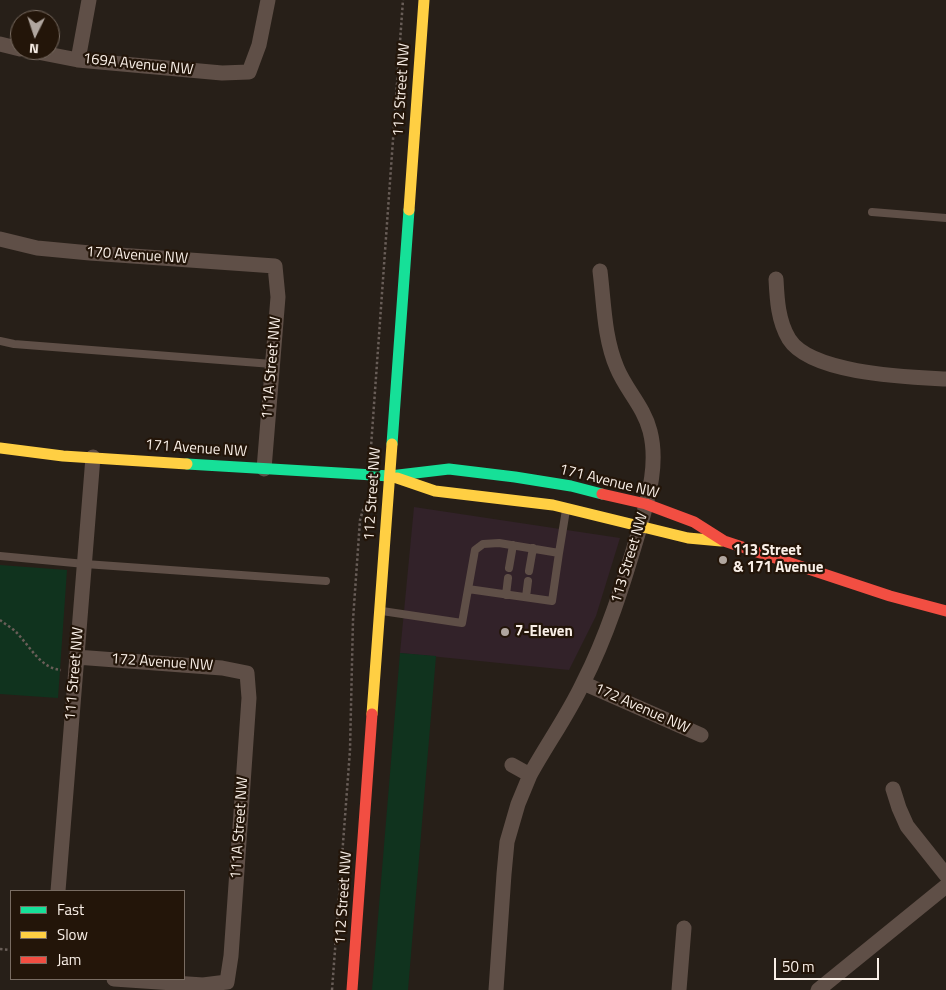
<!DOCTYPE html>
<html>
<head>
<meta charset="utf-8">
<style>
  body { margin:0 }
  #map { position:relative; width:946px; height:990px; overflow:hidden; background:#271f18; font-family:"Titillium Web",sans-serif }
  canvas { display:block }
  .legend { position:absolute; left:10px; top:890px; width:175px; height:90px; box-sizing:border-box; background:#231509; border:1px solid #796c62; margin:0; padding:6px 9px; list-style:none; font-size:15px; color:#f9efe7 }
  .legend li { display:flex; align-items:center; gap:10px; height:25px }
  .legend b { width:25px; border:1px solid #796c62 }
  .north { position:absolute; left:10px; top:10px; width:50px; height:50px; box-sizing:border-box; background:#231509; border:1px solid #796c62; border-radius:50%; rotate:184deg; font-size:14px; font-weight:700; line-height:20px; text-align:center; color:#f9efe7 }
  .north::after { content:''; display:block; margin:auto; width:18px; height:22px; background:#b0a69f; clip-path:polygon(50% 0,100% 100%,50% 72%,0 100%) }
  .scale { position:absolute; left:774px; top:958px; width:105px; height:22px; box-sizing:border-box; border:2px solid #f9efe7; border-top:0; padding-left:6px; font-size:15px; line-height:18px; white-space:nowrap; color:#f9efe7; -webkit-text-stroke:4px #231509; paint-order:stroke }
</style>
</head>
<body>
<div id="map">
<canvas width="946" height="990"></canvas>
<ul class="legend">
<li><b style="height:6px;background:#16e098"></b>Fast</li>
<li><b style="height:6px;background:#ffcf43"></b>Slow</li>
<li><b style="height:6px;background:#f24e42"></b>Jam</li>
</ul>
<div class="north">N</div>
<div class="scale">50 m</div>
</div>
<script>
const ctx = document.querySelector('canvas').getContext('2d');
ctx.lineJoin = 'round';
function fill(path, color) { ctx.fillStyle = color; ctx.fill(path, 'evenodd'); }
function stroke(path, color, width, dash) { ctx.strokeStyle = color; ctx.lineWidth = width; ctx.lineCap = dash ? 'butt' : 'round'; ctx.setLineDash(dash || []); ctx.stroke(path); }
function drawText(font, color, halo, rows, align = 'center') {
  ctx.font = font + ' "Titillium Web",sans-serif'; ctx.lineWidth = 4.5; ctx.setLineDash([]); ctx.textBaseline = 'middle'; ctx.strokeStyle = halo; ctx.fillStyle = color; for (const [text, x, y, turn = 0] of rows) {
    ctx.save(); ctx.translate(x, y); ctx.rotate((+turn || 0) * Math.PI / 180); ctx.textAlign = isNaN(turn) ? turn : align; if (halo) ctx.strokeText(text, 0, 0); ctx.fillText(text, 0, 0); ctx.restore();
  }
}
fill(new Path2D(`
  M 414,507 L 620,538 L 596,616 L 569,670 L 400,653 Z`), '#322229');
fill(new Path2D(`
  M 0,565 L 67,570 L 58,698 L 0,694 Z
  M 400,653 L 436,656 L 408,990 L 372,990 Z`), '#10331e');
stroke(new Path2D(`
  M 372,459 L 371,447 L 403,0
  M 0,620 C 5,624 12,628 16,632 C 30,646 40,668 61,670
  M 0,949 L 11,950
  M 332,990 L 350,750 L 353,620 L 360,520 L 363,510 L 371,495`), '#695e58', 2.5, [2.5, 2.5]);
stroke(new Path2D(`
  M 872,212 L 946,218
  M 0,341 L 14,344 L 272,364
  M 0,556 L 85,564 L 326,581
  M 509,568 L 513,545
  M 529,571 L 533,548
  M 468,589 L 552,601 L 559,553
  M 506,595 L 508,578
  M 526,597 L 528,581
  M 382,611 L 462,623 L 475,550 L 483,544 L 499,543 L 559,553 L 566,510`), '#5f4f47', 8);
stroke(new Path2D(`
  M 0,44 L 20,49
  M 27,50 L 78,60 L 222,73 L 249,72 L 259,45 L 268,0
  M 78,60 L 89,0
  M 0,239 L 37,248 L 90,253 L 275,266 L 278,297 L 264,469
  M 776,279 C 777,299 778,321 789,339 C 811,374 908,377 946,379
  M 76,657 L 222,668 L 247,673 L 249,698 L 231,956 L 227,982 L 203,985 L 114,979
  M 583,683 L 701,735
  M 512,765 L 530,775
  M 893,789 L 899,808 L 907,826 L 946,875
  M 58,891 L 93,457
  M 496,990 L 504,874 L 507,842 L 518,804 L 530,775 C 547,744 568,715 583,683 C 607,636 623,585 638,534 C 647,501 659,466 650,431 C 644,407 626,390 617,368 C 604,338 604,303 600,271
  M 679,990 L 684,928
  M 818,990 L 946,886`), '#5f4f47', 15);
stroke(new Path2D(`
  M 392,444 L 409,210
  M 187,464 L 390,476 L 449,469 L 515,477 L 571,486 L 602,494`), '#16e098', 11);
stroke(new Path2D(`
  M 409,210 L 424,0
  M 0,448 L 63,456 L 187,464
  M 397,478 L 435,491 L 553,505 L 688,538 L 721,541
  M 372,714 L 392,444`), '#ffcf43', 11);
stroke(new Path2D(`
  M 602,494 L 646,504 L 694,522 L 724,541 L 890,596 L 946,611
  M 352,990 L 372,714`), '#f24e42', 11);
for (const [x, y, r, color] of [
  [723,560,5,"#b0a69f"],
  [505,632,5,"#b0a69f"]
]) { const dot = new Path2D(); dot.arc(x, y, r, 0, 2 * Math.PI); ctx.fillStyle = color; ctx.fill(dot); stroke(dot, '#231509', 2); }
drawText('15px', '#f9efe7', '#231509', [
  ["169A Avenue NW",138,65,6],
  ["112 Street NW",402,90,-86],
  ["170 Avenue NW",137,256,4],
  ["111A Street NW",272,368,-85],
  ["171 Avenue NW",196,449,4],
  ["171 Avenue NW",609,482,14],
  ["112 Street NW",373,494,-86],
  ["113 Street NW",630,558,-73],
  ["172 Avenue NW",162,663,4],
  ["111 Street NW",75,674,-85],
  ["172 Avenue NW",642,709,24],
  ["111A Street NW",240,828,-86],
  ["112 Street NW",344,898,-86]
]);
drawText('bold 15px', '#f9efe7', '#231509', [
  ["113 Street",733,551],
  ["& 171 Avenue",733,568],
  ["7-Eleven",515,632]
], 'left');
</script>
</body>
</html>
